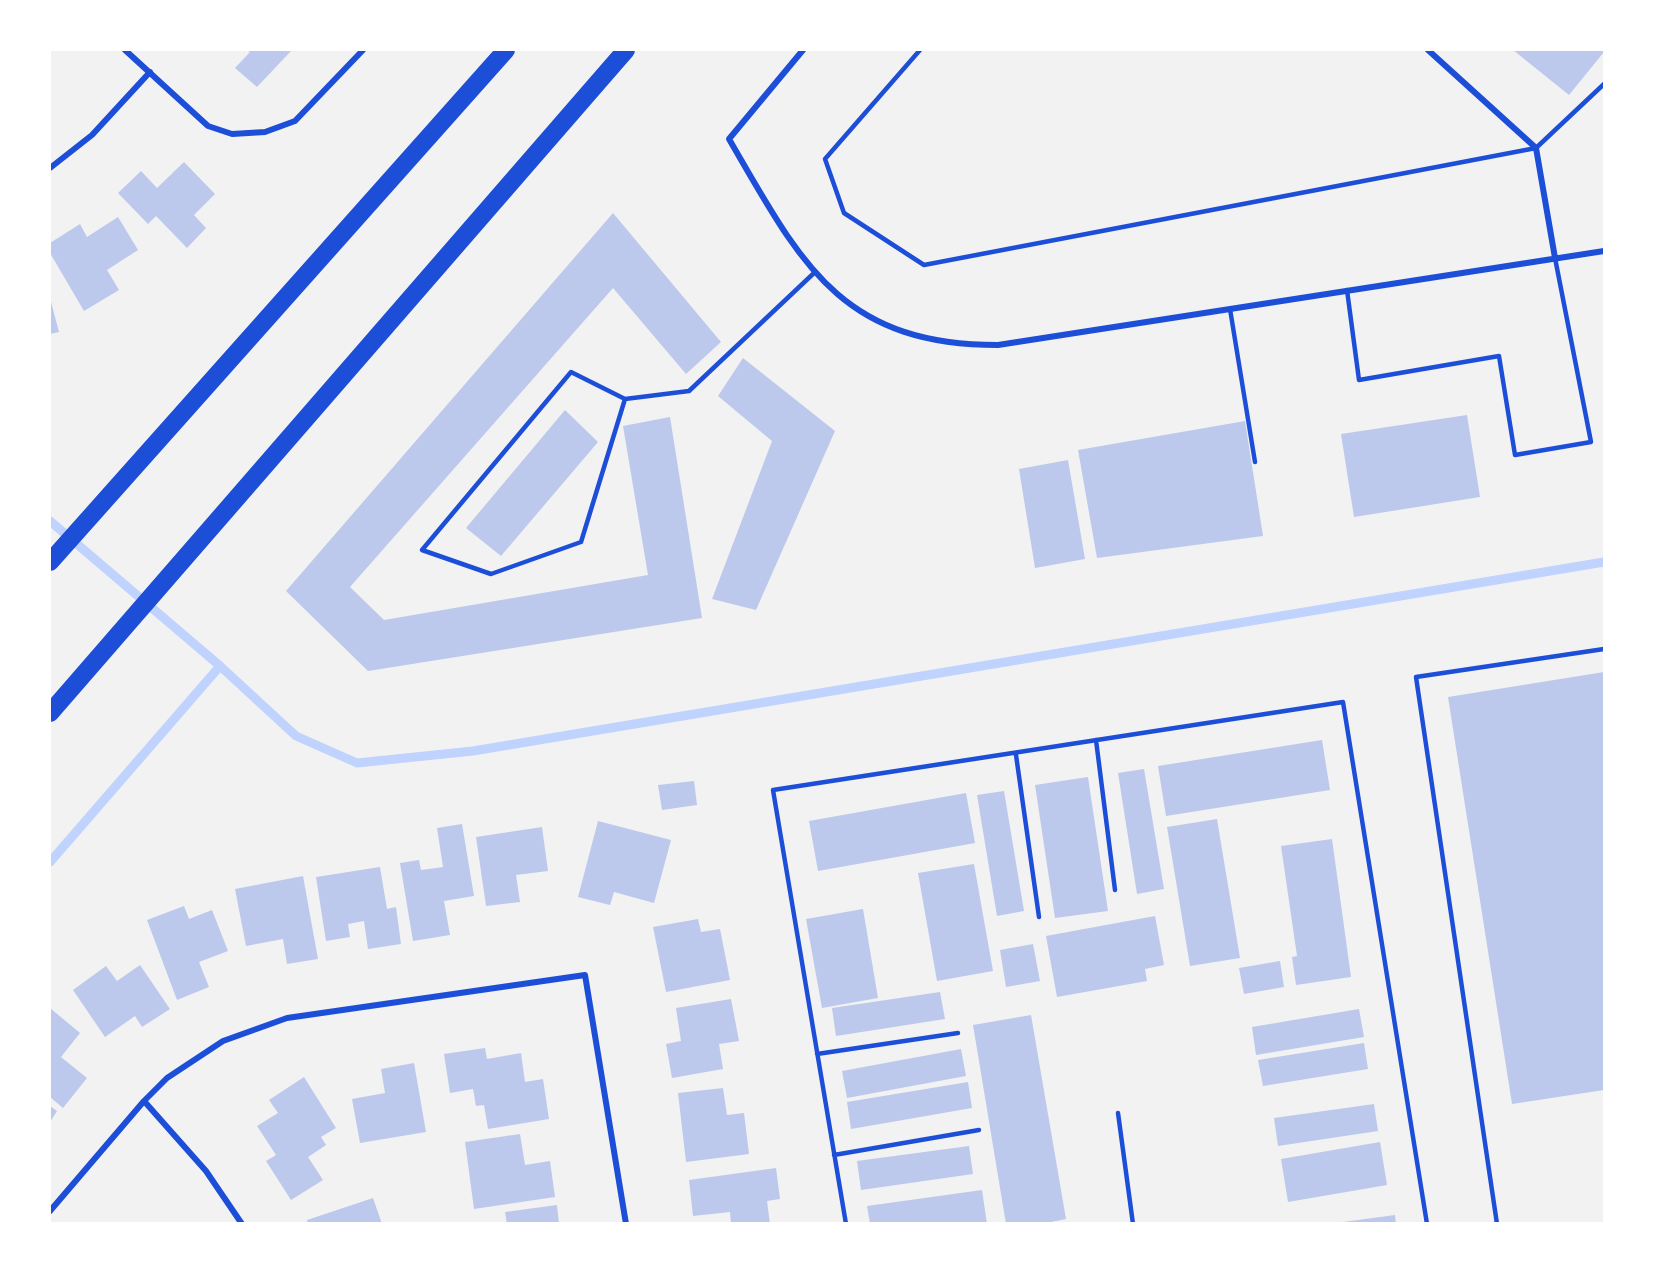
<!DOCTYPE html>
<html>
<head>
<meta charset="utf-8">
<style>
  body { margin:0 }
  #map { position:relative; width:1654px; height:1273px; overflow:hidden; background:#f2f2f2; font-family:Karla,sans-serif }
  canvas { display:block }
  .frame { position:absolute; inset:0; border:51px solid #fff; pointer-events:none }
</style>
</head>
<body>
<div id="map">
<canvas width="1654" height="1273"></canvas>
<div class="frame"></div>
</div>
<script>
const ctx = document.querySelector('canvas').getContext('2d');
ctx.lineJoin = 'round';
function stroke(path, color, width, dash) { ctx.strokeStyle = color; ctx.lineWidth = width; ctx.lineCap = dash ? 'butt' : 'round'; ctx.setLineDash(dash || []); ctx.stroke(path); }
function fill(path, color) { ctx.fillStyle = color; ctx.fill(path, 'evenodd'); }
stroke(new Path2D(`
  M 50,521 L 220,666 L 296,736 L 357,763 L 473,751 L 1604,562
  M 50,862 L 220,666`), '#bfd3fe', 9);
fill(new Path2D(`
  M 246,50 L 292,50 L 257,87 L 235,68 L 250,52 Z
  M 1513,50 L 1604,50 L 1604,52 L 1569,95 Z
  M 184,162 L 215,194 L 194,215 L 206,228 L 187,248 L 156,216 L 148,224 L 118,193 L 141,171 L 157,188 Z
  M 613,213 L 721,342 L 686,374 L 613,288 L 350,587 L 384,620 L 648,575 L 623,426 L 670,417 L 702,618 L 368,671 L 286,591 Z
  M 118,217 L 138,250 L 107,270 L 119,290 L 84,311 L 50,253 L 50,243 L 80,224 L 87,237 Z
  M 50,298 L 59,332 L 50,334 Z
  M 743,358 L 835,431 L 756,610 L 712,599 L 772,441 L 718,396 Z
  M 565,410 L 598,442 L 501,556 L 466,528 Z
  M 1467,415 L 1480,497 L 1354,517 L 1341,434 Z
  M 1245,421 L 1263,536 L 1097,558 L 1078,450 Z
  M 1068,460 L 1085,559 L 1035,568 L 1019,469 Z
  M 1604,672 L 1604,1090 L 1512,1104 L 1448,697 Z
  M 1322,740 L 1330,790 L 1166,816 L 1158,766 Z
  M 1144,769 L 1164,889 L 1137,894 L 1118,773 Z
  M 1088,777 L 1108,911 L 1055,918 L 1035,785 Z
  M 694,781 L 697,805 L 662,810 L 658,785 Z
  M 1004,791 L 1024,911 L 997,916 L 977,795 Z
  M 966,793 L 975,843 L 818,871 L 809,821 Z
  M 1217,819 L 1240,958 L 1190,966 L 1167,827 Z
  M 598,821 L 671,840 L 654,903 L 614,892 L 610,905 L 578,897 Z
  M 462,824 L 474,896 L 444,901 L 450,935 L 413,941 L 400,863 L 419,860 L 421,870 L 443,867 L 437,828 Z
  M 542,827 L 548,871 L 516,875 L 520,902 L 486,906 L 476,837 Z
  M 1332,839 L 1351,977 L 1296,985 L 1292,957 L 1297,956 L 1281,846 Z
  M 974,864 L 993,971 L 937,981 L 918,873 Z
  M 380,867 L 387,909 L 396,907 L 401,944 L 368,949 L 364,921 L 348,924 L 350,937 L 326,941 L 316,877 Z
  M 303,876 L 318,959 L 287,964 L 283,939 L 246,946 L 235,889 Z
  M 184,906 L 189,919 L 212,910 L 228,951 L 199,962 L 209,987 L 177,1000 L 147,920 Z
  M 863,909 L 878,998 L 822,1008 L 806,919 Z
  M 1155,916 L 1164,965 L 1145,969 L 1147,981 L 1057,997 L 1046,936 Z
  M 698,919 L 701,932 L 720,929 L 730,980 L 666,992 L 653,927 Z
  M 1033,944 L 1040,981 L 1006,987 L 1000,950 Z
  M 1280,961 L 1284,987 L 1244,994 L 1239,968 Z
  M 140,965 L 170,1009 L 142,1027 L 135,1016 L 105,1037 L 73,990 L 106,966 L 117,981 Z
  M 940,992 L 945,1019 L 836,1036 L 832,1008 Z
  M 731,999 L 739,1041 L 719,1044 L 723,1069 L 672,1078 L 666,1044 L 681,1041 L 676,1008 Z
  M 50,1008 L 80,1033 L 61,1057 L 87,1078 L 63,1108 L 50,1097 Z
  M 1359,1009 L 1364,1037 L 1256,1055 L 1252,1027 Z
  M 1031,1015 L 1066,1219 L 1041,1224 L 1006,1224 L 973,1025 Z
  M 1364,1043 L 1368,1069 L 1263,1086 L 1258,1060 Z
  M 485,1048 L 487,1059 L 521,1053 L 525,1082 L 543,1079 L 549,1119 L 488,1129 L 484,1105 L 476,1106 L 473,1089 L 450,1093 L 444,1054 Z
  M 961,1049 L 966,1076 L 847,1098 L 842,1071 Z
  M 414,1063 L 426,1132 L 360,1143 L 352,1099 L 385,1093 L 381,1069 Z
  M 304,1077 L 336,1128 L 321,1137 L 326,1145 L 308,1157 L 323,1180 L 291,1200 L 266,1161 L 276,1155 L 257,1126 L 278,1113 L 269,1100 Z
  M 968,1082 L 972,1108 L 851,1129 L 847,1102 Z
  M 723,1088 L 727,1115 L 744,1113 L 749,1154 L 686,1162 L 678,1093 Z
  M 1374,1104 L 1378,1131 L 1278,1146 L 1274,1118 Z
  M 50,1106 L 57,1111 L 50,1122 Z
  M 520,1134 L 525,1165 L 550,1161 L 555,1197 L 474,1209 L 465,1142 Z
  M 1380,1142 L 1387,1185 L 1288,1202 L 1281,1159 Z
  M 969,1146 L 973,1174 L 861,1190 L 857,1161 Z
  M 776,1168 L 780,1199 L 767,1201 L 770,1224 L 731,1224 L 730,1212 L 693,1216 L 689,1180 Z
  M 982,1190 L 987,1224 L 870,1224 L 867,1206 Z
  M 373,1198 L 382,1224 L 308,1224 L 307,1220 Z
  M 557,1205 L 559,1224 L 507,1224 L 505,1212 Z
  M 1395,1215 L 1396,1224 L 1344,1224 L 1343,1222 Z`), '#bdc9ec');
stroke(new Path2D(`
  M 920,50 L 825,159 L 844,213 L 924,265 L 1536,148 L 1604,84
  M 1347,290 L 1359,380 L 1499,356 L 1515,455 L 1591,442 L 1555,258
  M 1230,309 L 1255,462
  M 625,399 L 581,542 L 491,574 L 422,550 L 571,372 L 625,399 L 689,391 L 814,273
  M 1096,740 L 1115,890
  M 1016,755 L 1039,917
  M 817,1054 L 958,1033
  M 1118,1113 L 1133,1224
  M 834,1155 L 979,1130
  M 846,1224 L 773,790 L 1343,702 L 1427,1224
  M 1497,1224 L 1416,677 L 1604,649`), '#1d4ed8', 4.5);
stroke(new Path2D(`
  M 125,50 L 208,126 L 232,134 L 265,132 L 295,121 L 363,50
  M 803,50 L 729,139 C 800,261 839,345 998,345 L 1604,251
  M 1428,50 L 1536,148 L 1555,258
  M 50,168 L 92,135 L 150,72
  M 144,1101 L 206,1171 L 242,1224
  M 50,1211 L 144,1101 L 167,1078 L 223,1041 L 287,1018 L 585,975 L 626,1224`), '#1d4ed8', 6);
stroke(new Path2D(`
  M 50,562 L 506,50
  M 50,713 L 626,50`), '#1d4ed8', 18);
</script>
</body>
</html>
